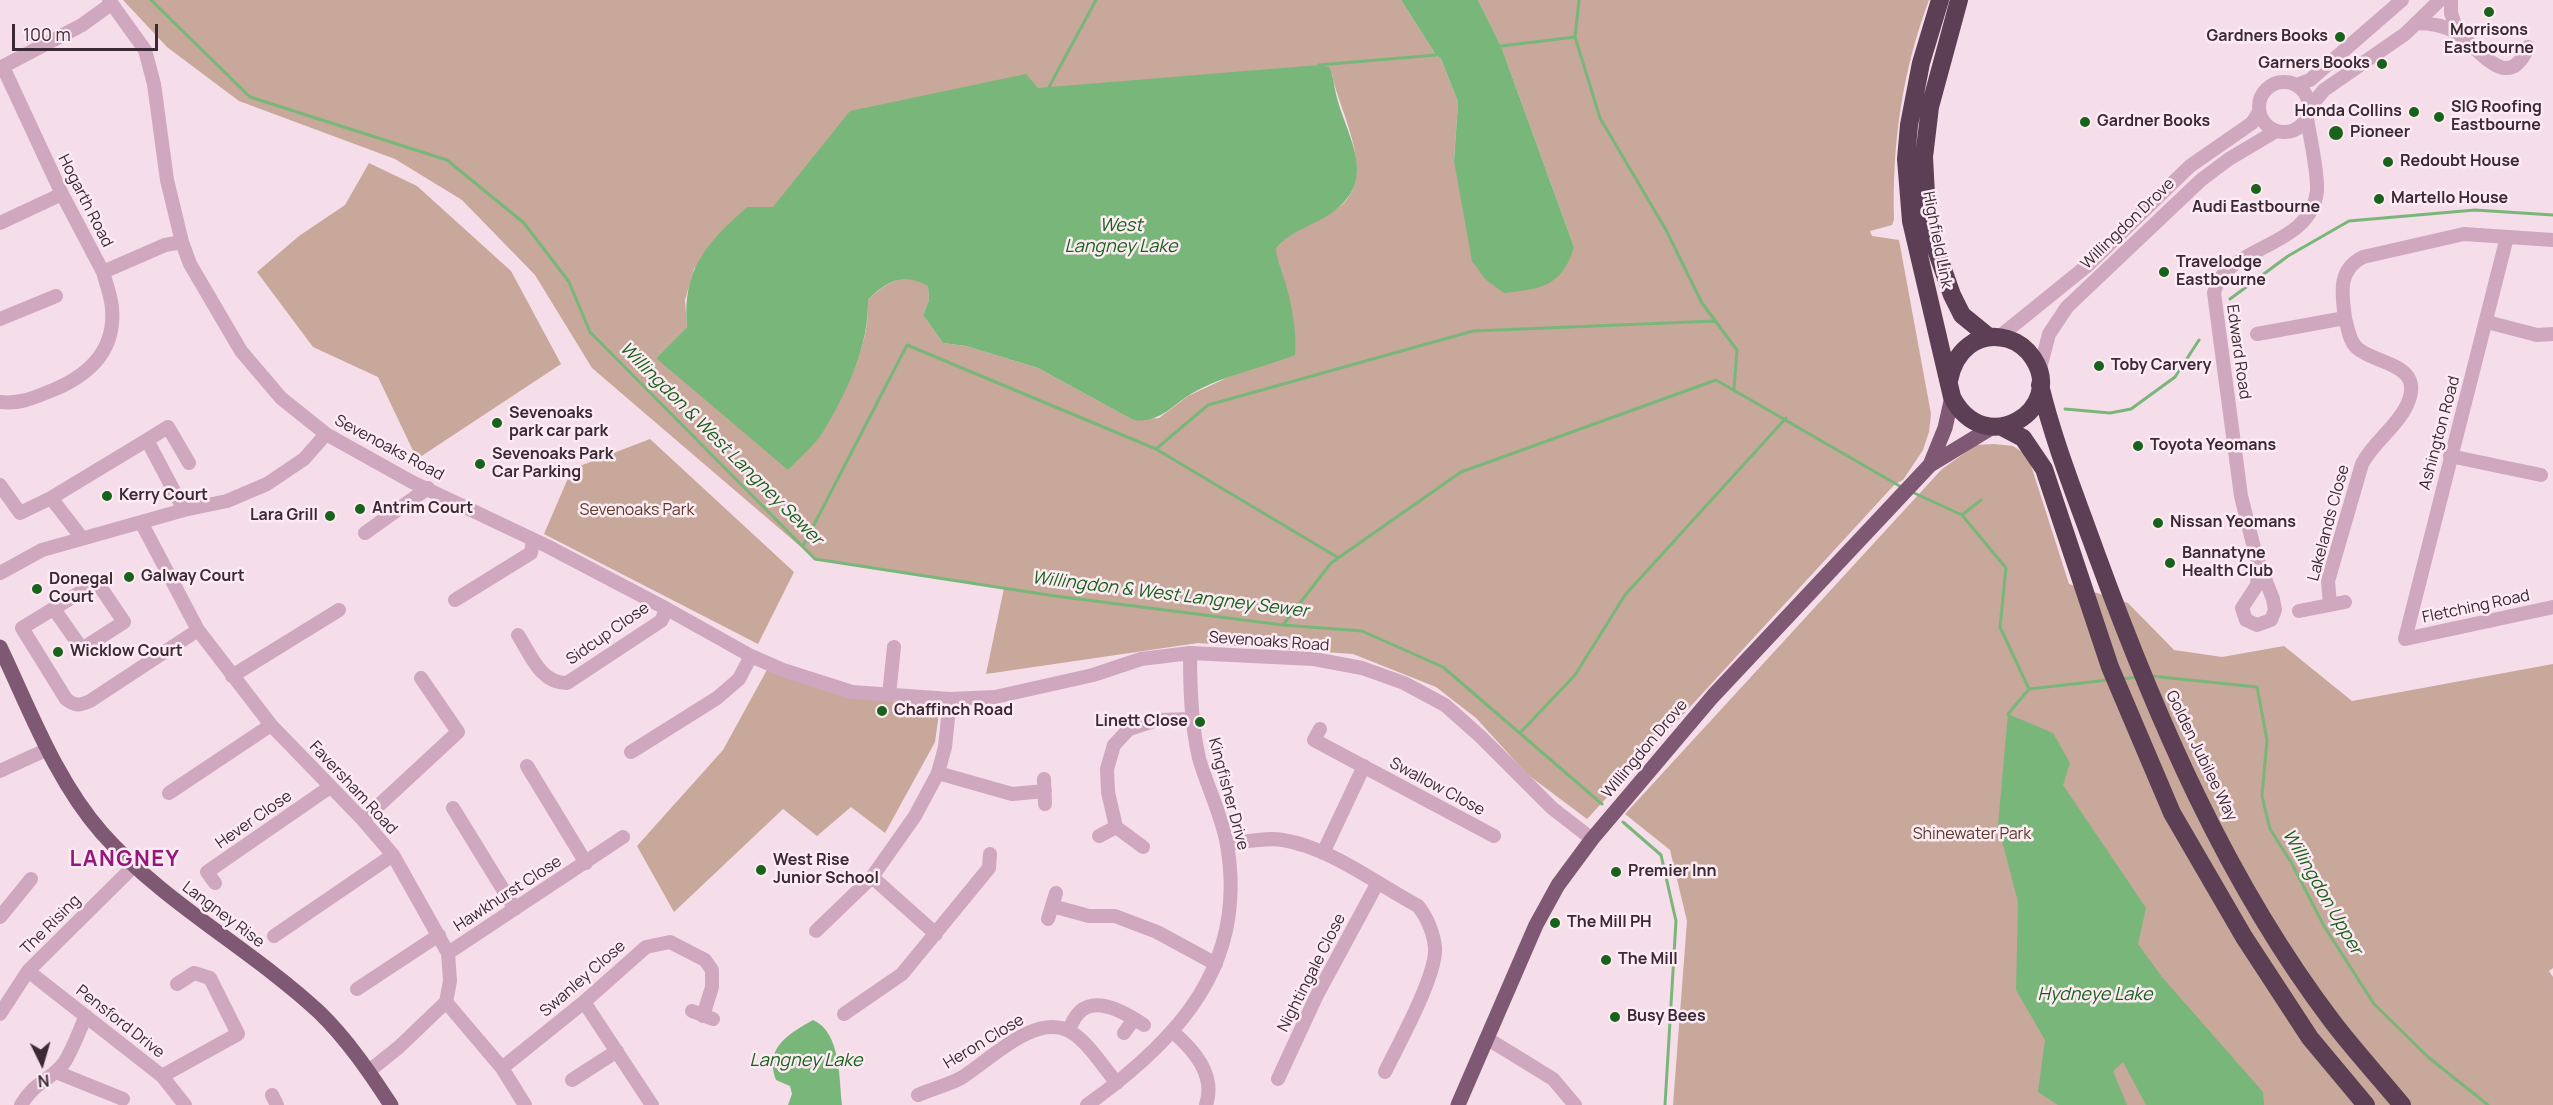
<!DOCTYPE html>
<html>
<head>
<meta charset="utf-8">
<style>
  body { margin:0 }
  #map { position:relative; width:2553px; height:1105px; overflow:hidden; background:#f5dde9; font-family:Manrope,sans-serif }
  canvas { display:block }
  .north { position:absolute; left:12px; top:1033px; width:60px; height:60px; -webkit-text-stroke:4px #fcebf3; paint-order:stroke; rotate:175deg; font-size:16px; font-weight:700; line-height:24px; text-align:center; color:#3b2936 }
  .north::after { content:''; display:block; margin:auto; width:21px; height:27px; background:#3b2936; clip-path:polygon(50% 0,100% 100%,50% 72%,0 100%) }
  .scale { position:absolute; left:12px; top:24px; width:146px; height:27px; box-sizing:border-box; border:3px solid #3b2936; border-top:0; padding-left:8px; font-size:18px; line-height:21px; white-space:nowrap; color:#3b2936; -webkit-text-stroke:4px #fcebf3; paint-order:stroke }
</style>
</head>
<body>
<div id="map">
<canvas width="2553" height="1105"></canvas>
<div class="north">N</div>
<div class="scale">100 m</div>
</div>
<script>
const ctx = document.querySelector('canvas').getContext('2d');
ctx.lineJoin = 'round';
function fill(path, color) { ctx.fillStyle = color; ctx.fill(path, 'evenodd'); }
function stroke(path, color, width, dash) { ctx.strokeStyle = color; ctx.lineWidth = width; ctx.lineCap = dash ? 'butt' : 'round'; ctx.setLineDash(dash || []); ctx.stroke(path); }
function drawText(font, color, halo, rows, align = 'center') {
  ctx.font = font + ' Manrope,sans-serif'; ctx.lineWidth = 5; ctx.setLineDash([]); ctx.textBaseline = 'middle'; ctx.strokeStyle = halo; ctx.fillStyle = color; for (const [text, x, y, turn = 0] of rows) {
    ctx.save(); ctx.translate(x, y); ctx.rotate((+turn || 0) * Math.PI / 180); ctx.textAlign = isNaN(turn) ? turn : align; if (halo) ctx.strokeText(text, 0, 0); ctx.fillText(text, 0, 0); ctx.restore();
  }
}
fill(new Path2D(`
  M 123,0 L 1401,0 L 1436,55 L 1441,59 L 1458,102 L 1454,161 L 1574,247 L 1501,46 L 1478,0 L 1929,0 C 1902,72 1892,144 1894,220 L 1892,225 L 1870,231 L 1872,236 L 1899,240 L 1931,414 L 1929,432 L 1923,450 L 1903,480 L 1895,484 L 1587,819 L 1527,774 L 1476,718 L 1436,687 L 1353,654 L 1198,643 L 986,674 L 1004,588 L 815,559 L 592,368 L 535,275 L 462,200 L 395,159 L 239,101 L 167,47 ZM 1332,74 C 1340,116 1382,181 1334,211 C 1315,224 1292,230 1276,247 L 1276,259 L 1283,275 L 1233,375 L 1188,396 L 1159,418 L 1133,420 L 1038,368 L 966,346 L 943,343 L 923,315 L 929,300 L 928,285 C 903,272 887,281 868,300 C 870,349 844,391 822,433 L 656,358 L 687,327 L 685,300 L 694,269 L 747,207 L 773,207 Z
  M 369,163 L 417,186 L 511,271 L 561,364 L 417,459 L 378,377 L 313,347 L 257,272 L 299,236 L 345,205 Z
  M 650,439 L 794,572 L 758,644 L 544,534 L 572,469 Z
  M 1994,444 L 2013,446 L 2028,456 L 2069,584 L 2128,603 L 2174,650 L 2222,657 L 2284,646 L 2352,701 L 2553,664 L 2553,968 L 2549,971 L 2553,977 L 2553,1105 L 1673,1105 L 1687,921 L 1670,850 L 1625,814 L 1942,469 L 1976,445 Z
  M 768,668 L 856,696 L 940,706 L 935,742 L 885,833 L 851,807 L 817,836 L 783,809 L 674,912 L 637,846 L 723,750 Z`), '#c7a89b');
fill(new Path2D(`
  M 1401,0 L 1478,0 L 1501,46 L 1574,247 C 1562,286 1542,289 1504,293 L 1485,279 L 1472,261 L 1454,161 L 1458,102 L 1441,59 L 1436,55 Z
  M 1319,65 L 1329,67 C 1334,77 1334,88 1337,98 C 1347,136 1376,176 1338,208 C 1319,225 1293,228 1276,248 C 1276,258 1280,265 1283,275 C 1291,300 1297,329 1295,355 C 1259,369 1219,376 1186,397 C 1168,410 1157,423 1133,420 L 1038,368 L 966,346 L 943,343 L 923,315 L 929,300 L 928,286 C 903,272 886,281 868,300 C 869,346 847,392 823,432 C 814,446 799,458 788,470 L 656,358 L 687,327 C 682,269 706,244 747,207 L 773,207 L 850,111 L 1026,74 L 1038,88 Z
  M 2008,714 L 2053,733 L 2070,763 L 2063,785 L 2146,908 L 2138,944 L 2162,977 L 2263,1092 L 2264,1105 L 2146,1105 L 2123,1062 L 2113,1071 L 2127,1105 L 2058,1105 L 2038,1092 L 2045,1040 L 2016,990 L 2018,902 L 1998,825 Z
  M 813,1020 C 841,1032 839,1079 842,1105 L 788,1105 L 792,1094 L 790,1086 L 776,1080 C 764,1048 787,1035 813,1020 Z`), '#79b679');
stroke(new Path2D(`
  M 151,0 L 250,97 L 447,160 L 524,223 L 569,282 L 590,332 L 815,559 L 1055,596 L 1283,625 L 1362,631 L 1443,667 L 1602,804
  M 1579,0 L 1575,37 L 1600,118 L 1666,230 L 1702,303 L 1737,350 L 1734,389
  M 1501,46 L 1575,37
  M 1319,65 L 1436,55
  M 1049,87 L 1096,0
  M 2230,299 L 2288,256 L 2349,221 L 2475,210 L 2553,215
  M 2065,409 L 2110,413 L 2131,409 L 2175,377 L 2199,340
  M 1156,449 L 1208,405 L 1473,331 L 1715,321
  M 1912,492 L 1962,515 L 2006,568 L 2000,627 L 2029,689
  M 1962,515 L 1981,500
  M 803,546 L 907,345 L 1156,449 L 1337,557
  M 1283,625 L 1331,563 L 1461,472 L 1716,380 L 1903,488
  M 2151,676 L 2257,687 L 2267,740 L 2262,796 L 2270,829 L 2291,862 L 2324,926 L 2374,1004 L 2428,1057 L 2488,1105
  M 2121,679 L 2138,677
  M 2029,689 L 2108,680
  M 2008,714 L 2029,689
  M 1520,733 L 1575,675 L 1625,595 L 1786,418
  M 1623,822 L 1661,855 L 1676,921 L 1665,1105`), '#79b679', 3);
stroke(new Path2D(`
  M 109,0 L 145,50 L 154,84 L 167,180 L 182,242 L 190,264 L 241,351 L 281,398 L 326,434 L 412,482 L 547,546 L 667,609 L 751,656 L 783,670 L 852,692 L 950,699 L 995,697 L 1093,675 L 1141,659 L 1190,653 L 1314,659 L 1362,668 L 1404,683 L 1445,705 L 1481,737 L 1552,808 L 1592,839
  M 2451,0 L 2451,13 L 2458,34
  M 2416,23 C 2431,23 2444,25 2457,33 C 2479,48 2508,95 2528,47
  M 3,67 L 62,194 L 103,272 L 165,245 L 182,242
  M 0,68 L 82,25 L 111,4
  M2259 107a25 25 0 1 1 50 0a25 25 0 1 1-50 0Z
  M 2296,85 L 2310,80 L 2402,0
  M 2310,107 L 2324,90 L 2405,34 L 2440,0
  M 0,223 L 62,194
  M 2507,237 L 2405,639 L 2553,607
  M 0,319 L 56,296
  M 2487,322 L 2537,335 L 2553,334
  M 2257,334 L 2345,318 C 2342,294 2337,270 2363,257 L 2464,234 L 2553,240
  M 1999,337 L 2088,265 L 2190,166 L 2252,123 L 2259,112
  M 2039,372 L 2049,334 L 2067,307 L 2201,180 L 2229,159 L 2276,131
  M 0,402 C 19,404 31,399 48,392 C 87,377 116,352 112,308 C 111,296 106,283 103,272
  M 147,440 L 168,427 L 189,463
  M 2450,456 L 2541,475
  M 0,485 L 20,513 L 51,498 L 147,440 L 184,510
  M 51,498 L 82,538
  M 142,524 L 198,630 L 271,725 L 363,820 L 393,855 L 448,953 L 450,981 L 446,1002 L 399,1047 L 369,1071
  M 365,533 L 428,488
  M 2259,563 L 2257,585 L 2242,608 L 2246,620 L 2257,625 L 2271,620 L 2275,610 L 2273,599 L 2256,556 L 2241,496 L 2214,293 C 2224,245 2311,249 2317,191 C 2318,171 2310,138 2307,118
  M 0,573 L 42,550 L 184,510 L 227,501 L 267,484 L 304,459 L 326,434
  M 455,600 L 531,553 L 533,540
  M 2330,605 L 2328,581 L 2362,464 C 2374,441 2397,427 2407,405 C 2426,363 2376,365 2357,348 C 2349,341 2348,328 2345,318
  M 54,609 L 82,649 L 124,622 L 97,582 L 22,628 L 66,699 C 75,706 79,706 90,701 L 198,630
  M 2299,611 L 2345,602
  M 518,635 C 531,655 540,683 567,683 L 661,621 L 667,609
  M 232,676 L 339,610
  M 889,695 L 894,647
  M 1320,729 L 1314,740 L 1494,836
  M 631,752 L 717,698 L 739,679 L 751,656
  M 527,766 L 586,863
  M 0,771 L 48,749
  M 938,773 L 1012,794 L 1045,791
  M 1044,779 L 1045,804
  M 169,793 L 271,725
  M 453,808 L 515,909
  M 363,820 L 458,732 L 421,678
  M 1099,836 L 1116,827
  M 1227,844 C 1245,842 1266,837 1283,840 C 1331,848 1375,883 1418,906 C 1427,917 1434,934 1435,948 C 1437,975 1398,1045 1385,1072
  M 1143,847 L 1116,827 L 1108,792 L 1107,769 L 1114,745 L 1129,729 L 1157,720 L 1193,719
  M 1323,853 L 1364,766
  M 872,877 L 936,934
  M 215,883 L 207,872 L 330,787
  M 1052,906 L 1089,916 L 1115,916 L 1157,932 L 1216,964
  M 0,917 L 31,879
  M 1048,919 L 1056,893
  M 816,931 L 872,877 L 915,816 L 938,773 L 945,747 L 950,699
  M 274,936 L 393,855
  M 448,953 L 623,837
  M 28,971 L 162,1076 L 185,1105
  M 357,989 L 439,935
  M 446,1002 L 502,1068 L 525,1105
  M 584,1002 L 652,1105
  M 692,1011 L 713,1019
  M 0,1014 L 28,971 L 134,866
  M 844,1014 L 902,974 L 989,868 L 990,854
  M 1069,1031 C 1082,989 1117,1007 1144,1025
  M 1173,1032 C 1194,1050 1216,1075 1206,1105
  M 1124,1033 L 1134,1019
  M 1488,1039 L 1553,1079 L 1575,1105
  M 502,1068 L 584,1002 L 646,947 L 670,942 L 705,960 L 712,970 L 712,987 L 703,1016
  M 56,1072 L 123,1099
  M 162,1076 L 238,1034 L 210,978 L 194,973 L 177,984
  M 1278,1079 L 1316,997 L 1377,884
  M 572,1080 L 617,1051
  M 272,1095 L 277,1105
  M 918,1095 C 932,1089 948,1085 961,1078 C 989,1061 1036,1011 1071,1032 C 1089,1043 1103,1067 1117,1083
  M 21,1105 C 35,1081 50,1081 64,1063 C 73,1049 79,1031 86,1016
  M 1087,1105 C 1178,1040 1248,965 1227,845 C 1222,815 1207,787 1199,758 C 1191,724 1190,688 1190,653`), '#cfa7be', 14);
stroke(new Path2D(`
  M 1930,465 L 1945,428 L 1952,397
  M 0,647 C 30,710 56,781 102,833 C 165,904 250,948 319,1012 C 347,1039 370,1073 391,1105
  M 1458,1105 L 1536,925 L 1558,885 L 1592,839 L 1713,696 L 1930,465 L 1991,428`), '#7f5873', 15);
stroke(new Path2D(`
  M 1940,0 L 1921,63 L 1909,125 L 1906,159 L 1911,221 L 1952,397 C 1985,461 2067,409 2033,358 C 2027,349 2018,342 2008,339 C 1977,330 1954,352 1949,381
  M 1959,0 L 1930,107 L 1924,157 L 1927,214 L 1933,241 L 1952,295 L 1962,315 L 1989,337
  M 2040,385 C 2054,443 2076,497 2096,553 C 2156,717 2226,881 2332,1021 C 2354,1050 2379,1077 2402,1105
  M 2002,427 L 2023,438 L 2044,469 L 2110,667 L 2172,813 L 2244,937 L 2310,1038 L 2366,1105`), '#5d3f55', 18);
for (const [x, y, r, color] of [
  [2489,12,6,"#19621b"],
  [2340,37,6,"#19621b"],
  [2382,64,6,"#19621b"],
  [2414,112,6,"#19621b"],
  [2439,117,6,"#19621b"],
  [2085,122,6,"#19621b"],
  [2336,133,8,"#19621b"],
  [2388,162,6,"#19621b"],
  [2256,189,6,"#19621b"],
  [2379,199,6,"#19621b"],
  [2164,272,6,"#19621b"],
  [2099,366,6,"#19621b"],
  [497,423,6,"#19621b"],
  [2138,446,6,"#19621b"],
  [480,464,6,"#19621b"],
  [107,496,6,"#19621b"],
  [360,509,6,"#19621b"],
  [330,516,6,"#19621b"],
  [2158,523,6,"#19621b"],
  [2170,563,6,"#19621b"],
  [129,577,6,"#19621b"],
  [37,589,6,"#19621b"],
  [58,652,6,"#19621b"],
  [882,711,6,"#19621b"],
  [1200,722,6,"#19621b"],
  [761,870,6,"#19621b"],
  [1616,872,6,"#19621b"],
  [1555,923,6,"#19621b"],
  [1606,960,6,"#19621b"],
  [1615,1017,6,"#19621b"]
]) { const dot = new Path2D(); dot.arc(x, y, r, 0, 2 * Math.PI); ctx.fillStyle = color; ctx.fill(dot); stroke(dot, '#fcebf3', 2); }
drawText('bold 16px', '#3b2936', '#fcebf3', [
  ["Morrisons",2489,31,"center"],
  ["Eastbourne",2489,49,"center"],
  ["Gardners Books",2328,37,"right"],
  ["Garners Books",2370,64,"right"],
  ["SIG Roofing",2451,108],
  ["Eastbourne",2451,126],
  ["Honda Collins",2402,112,"right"],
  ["Gardner Books",2097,122],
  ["Pioneer",2350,133],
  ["Redoubt House",2400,162],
  ["Martello House",2391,199],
  ["Audi Eastbourne",2256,208,"center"],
  ["Travelodge",2176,263],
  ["Eastbourne",2176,281],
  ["Toby Carvery",2111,366],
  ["Sevenoaks",509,414],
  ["park car park",509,432],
  ["Toyota Yeomans",2150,446],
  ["Sevenoaks Park",492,455],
  ["Car Parking",492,473],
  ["Kerry Court",119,496],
  ["Antrim Court",372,509],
  ["Lara Grill",318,516,"right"],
  ["Nissan Yeomans",2170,523],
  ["Bannatyne",2182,554],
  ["Health Club",2182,572],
  ["Galway Court",141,577],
  ["Donegal",49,580],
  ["Court",49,598],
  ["Wicklow Court",70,652],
  ["Chaffinch Road",894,711],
  ["Linett Close",1188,722,"right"],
  ["West Rise",773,861],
  ["Junior School",773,879],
  ["Premier Inn",1628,872],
  ["The Mill PH",1567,923],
  ["The Mill",1618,960],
  ["Busy Bees",1627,1017]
], 'left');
drawText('16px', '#3b2936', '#fcebf3', [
  ["Hogarth Road",85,201,63],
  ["Willingdon Drove",2128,224,-44],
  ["Highfield Link",1937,240,79],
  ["Edward Road",2238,352,82],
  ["Ashington Road",2440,433,-75],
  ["Sevenoaks Road",389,448,28],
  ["Lakelands Close",2329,523,-75],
  ["Fletching Road",2476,607,-12],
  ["Sidcup Close",608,634,-35],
  ["Sevenoaks Road",1269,642,4],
  ["Willingdon Drove",1645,749,-50],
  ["Golden Jubilee Way",2201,756,64],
  ["Swallow Close",1437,787,28],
  ["Faversham Road",353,788,47],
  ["Kingfisher Drive",1228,794,75],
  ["Hever Close",254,820,-35],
  ["Hawkhurst Close",508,894,-33],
  ["Langney Rise",223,915,37],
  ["The Rising",51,925,-45],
  ["Nightingale Close",1312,973,-63],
  ["Swanley Close",583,979,-41],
  ["Pensford Drive",120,1022,38],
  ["Heron Close",984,1042,-31]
]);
drawText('16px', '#5d3a29', '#fcebf3', [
  ["Sevenoaks Park",637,511],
  ["Shinewater Park",1972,835]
]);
drawText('italic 18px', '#19621b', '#fcebf3', [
  ["West",1121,226],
  ["Langney Lake",1121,247],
  ["Willingdon & West Langney Sewer",721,444,45],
  ["Willingdon & West Langney Sewer",1170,595,7],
  ["Willingdon Upper",2322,892,60],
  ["Hydneye Lake",2095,995],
  ["Langney Lake",806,1061]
]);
ctx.letterSpacing = '1.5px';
drawText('bold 22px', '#94187b', '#fcebf3', [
  ["LANGNEY",125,860]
]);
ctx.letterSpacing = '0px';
</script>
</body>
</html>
